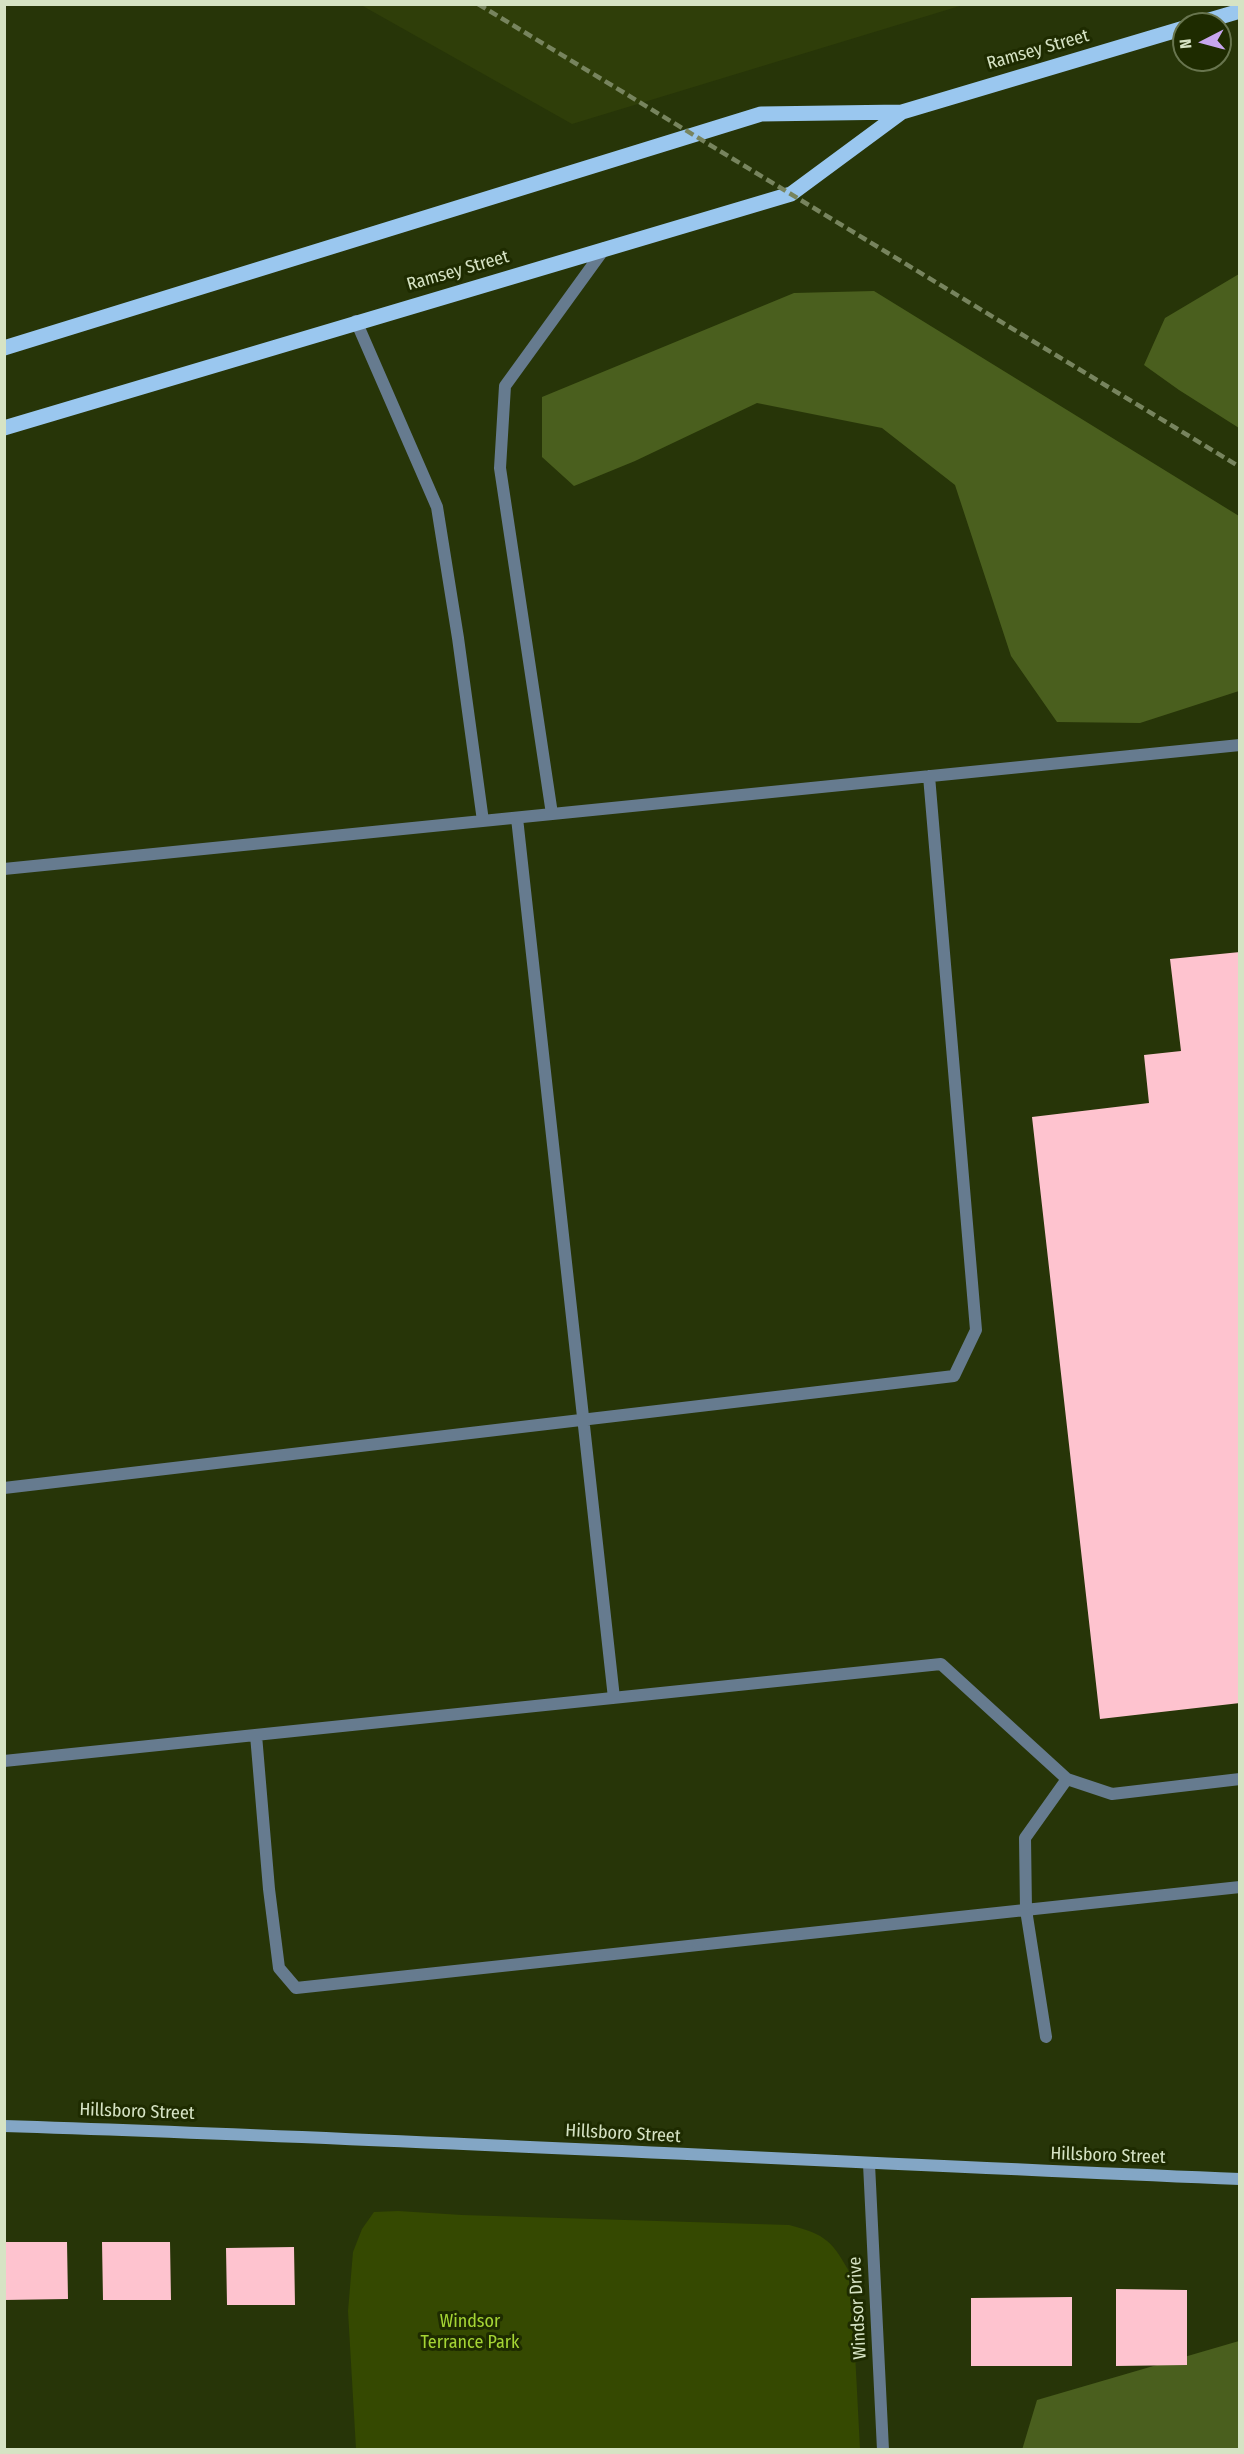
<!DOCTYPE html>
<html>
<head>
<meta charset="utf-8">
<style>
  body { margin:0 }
  #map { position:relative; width:1244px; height:2454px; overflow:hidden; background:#273508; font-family:"Fira Sans Condensed",sans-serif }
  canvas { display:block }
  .frame { position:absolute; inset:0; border:6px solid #d6e3c4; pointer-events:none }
  .north { position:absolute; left:1172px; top:12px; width:60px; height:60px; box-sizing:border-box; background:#1e2b00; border:2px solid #68754e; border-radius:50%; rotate:264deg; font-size:16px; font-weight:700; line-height:24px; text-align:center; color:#d6e3c4 }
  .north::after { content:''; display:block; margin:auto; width:21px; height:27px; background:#c8a6ef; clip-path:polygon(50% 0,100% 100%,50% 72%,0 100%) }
</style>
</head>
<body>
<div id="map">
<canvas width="1244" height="2454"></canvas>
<div class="frame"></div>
<div class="north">N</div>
</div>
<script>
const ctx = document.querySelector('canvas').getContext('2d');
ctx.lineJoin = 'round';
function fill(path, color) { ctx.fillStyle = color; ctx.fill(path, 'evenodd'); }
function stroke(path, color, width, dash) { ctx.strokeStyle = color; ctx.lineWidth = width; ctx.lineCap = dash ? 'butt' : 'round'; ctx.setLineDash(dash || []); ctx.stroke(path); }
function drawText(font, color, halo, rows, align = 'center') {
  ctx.font = font + ' "Fira Sans Condensed",sans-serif'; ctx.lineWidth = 6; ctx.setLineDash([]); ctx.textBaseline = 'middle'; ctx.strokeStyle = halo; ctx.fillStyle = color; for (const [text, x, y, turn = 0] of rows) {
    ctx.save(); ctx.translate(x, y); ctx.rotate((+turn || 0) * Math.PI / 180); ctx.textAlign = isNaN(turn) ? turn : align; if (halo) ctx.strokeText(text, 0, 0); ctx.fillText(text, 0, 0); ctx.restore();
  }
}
fill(new Path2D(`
  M 361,5 L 963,5 L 572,124 Z`), '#2f3e09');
fill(new Path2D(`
  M 398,2211 L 462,2215 L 789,2225 C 826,2234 833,2242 851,2275 L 860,2449 L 356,2449 L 348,2311 L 353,2252 L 362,2229 L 374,2212 Z`), '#354901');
fill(new Path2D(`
  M 1239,274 L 1239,428 L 1179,390 L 1144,365 L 1165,318 Z
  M 874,291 L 1239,516 L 1239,691 L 1140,723 L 1057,722 L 1011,656 L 955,485 L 882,428 L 757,403 L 635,461 L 574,486 L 542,457 L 542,397 L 794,293 Z
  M 1239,2341 L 1239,2449 L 1022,2450 L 1037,2400 Z`), '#4a5f1e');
fill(new Path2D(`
  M 1240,952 L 1240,1703 L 1100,1719 L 1032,1117 L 1149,1103 L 1144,1055 L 1181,1051 L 1170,959 Z
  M 4,2242 L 67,2242 L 68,2299 L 4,2300 Z
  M 102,2242 L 170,2242 L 171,2300 L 103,2300 Z
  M 294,2247 L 295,2305 L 227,2305 L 226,2248 Z
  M 1116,2289 L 1187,2290 L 1187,2365 L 1116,2366 Z
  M 1072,2297 L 1072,2366 L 971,2366 L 971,2298 Z`), '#fec3cf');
stroke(new Path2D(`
  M 356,321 L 437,507 L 458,638 L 483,821
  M 552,814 L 500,468 L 505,386 L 605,248
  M 517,818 L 614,1698
  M 4,869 L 1240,745
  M 4,1488 L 954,1376 L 976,1330 L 929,776
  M 256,1735 L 269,1889 L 279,1968 L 296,1988 L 1240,1887
  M 4,1761 L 941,1664 L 1067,1779 L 1112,1794 L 1240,1779
  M 1046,2037 L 1026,1910 L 1025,1838 L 1067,1779`), '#667b8f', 12);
stroke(new Path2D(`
  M 869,2164 L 883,2450`), '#667b8f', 12);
stroke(new Path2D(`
  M 4,2126 C 416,2139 828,2162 1240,2179`), '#83a6c5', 12);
stroke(new Path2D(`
  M 1196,24 L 1240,11
  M 4,348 L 761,114 L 902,112 L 1184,28
  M 4,428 L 791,194 L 902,112`), '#9ac7ef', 15);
stroke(new Path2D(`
  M 478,4 L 1240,467`), '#77845e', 4.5, [9, 4.5]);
drawText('18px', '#d6e3c4', '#1e2b00', [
  ["Ramsey Street",1038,50,-16],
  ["Ramsey Street",458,271,-16],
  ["Hillsboro Street",137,2112,2],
  ["Hillsboro Street",623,2134,3],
  ["Hillsboro Street",1108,2156,2],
  ["Windsor Drive",858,2308,-93]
]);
drawText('18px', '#a5d534', '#1e2b00', [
  ["Windsor",470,2322],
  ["Terrance Park",470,2343]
]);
</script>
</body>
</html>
